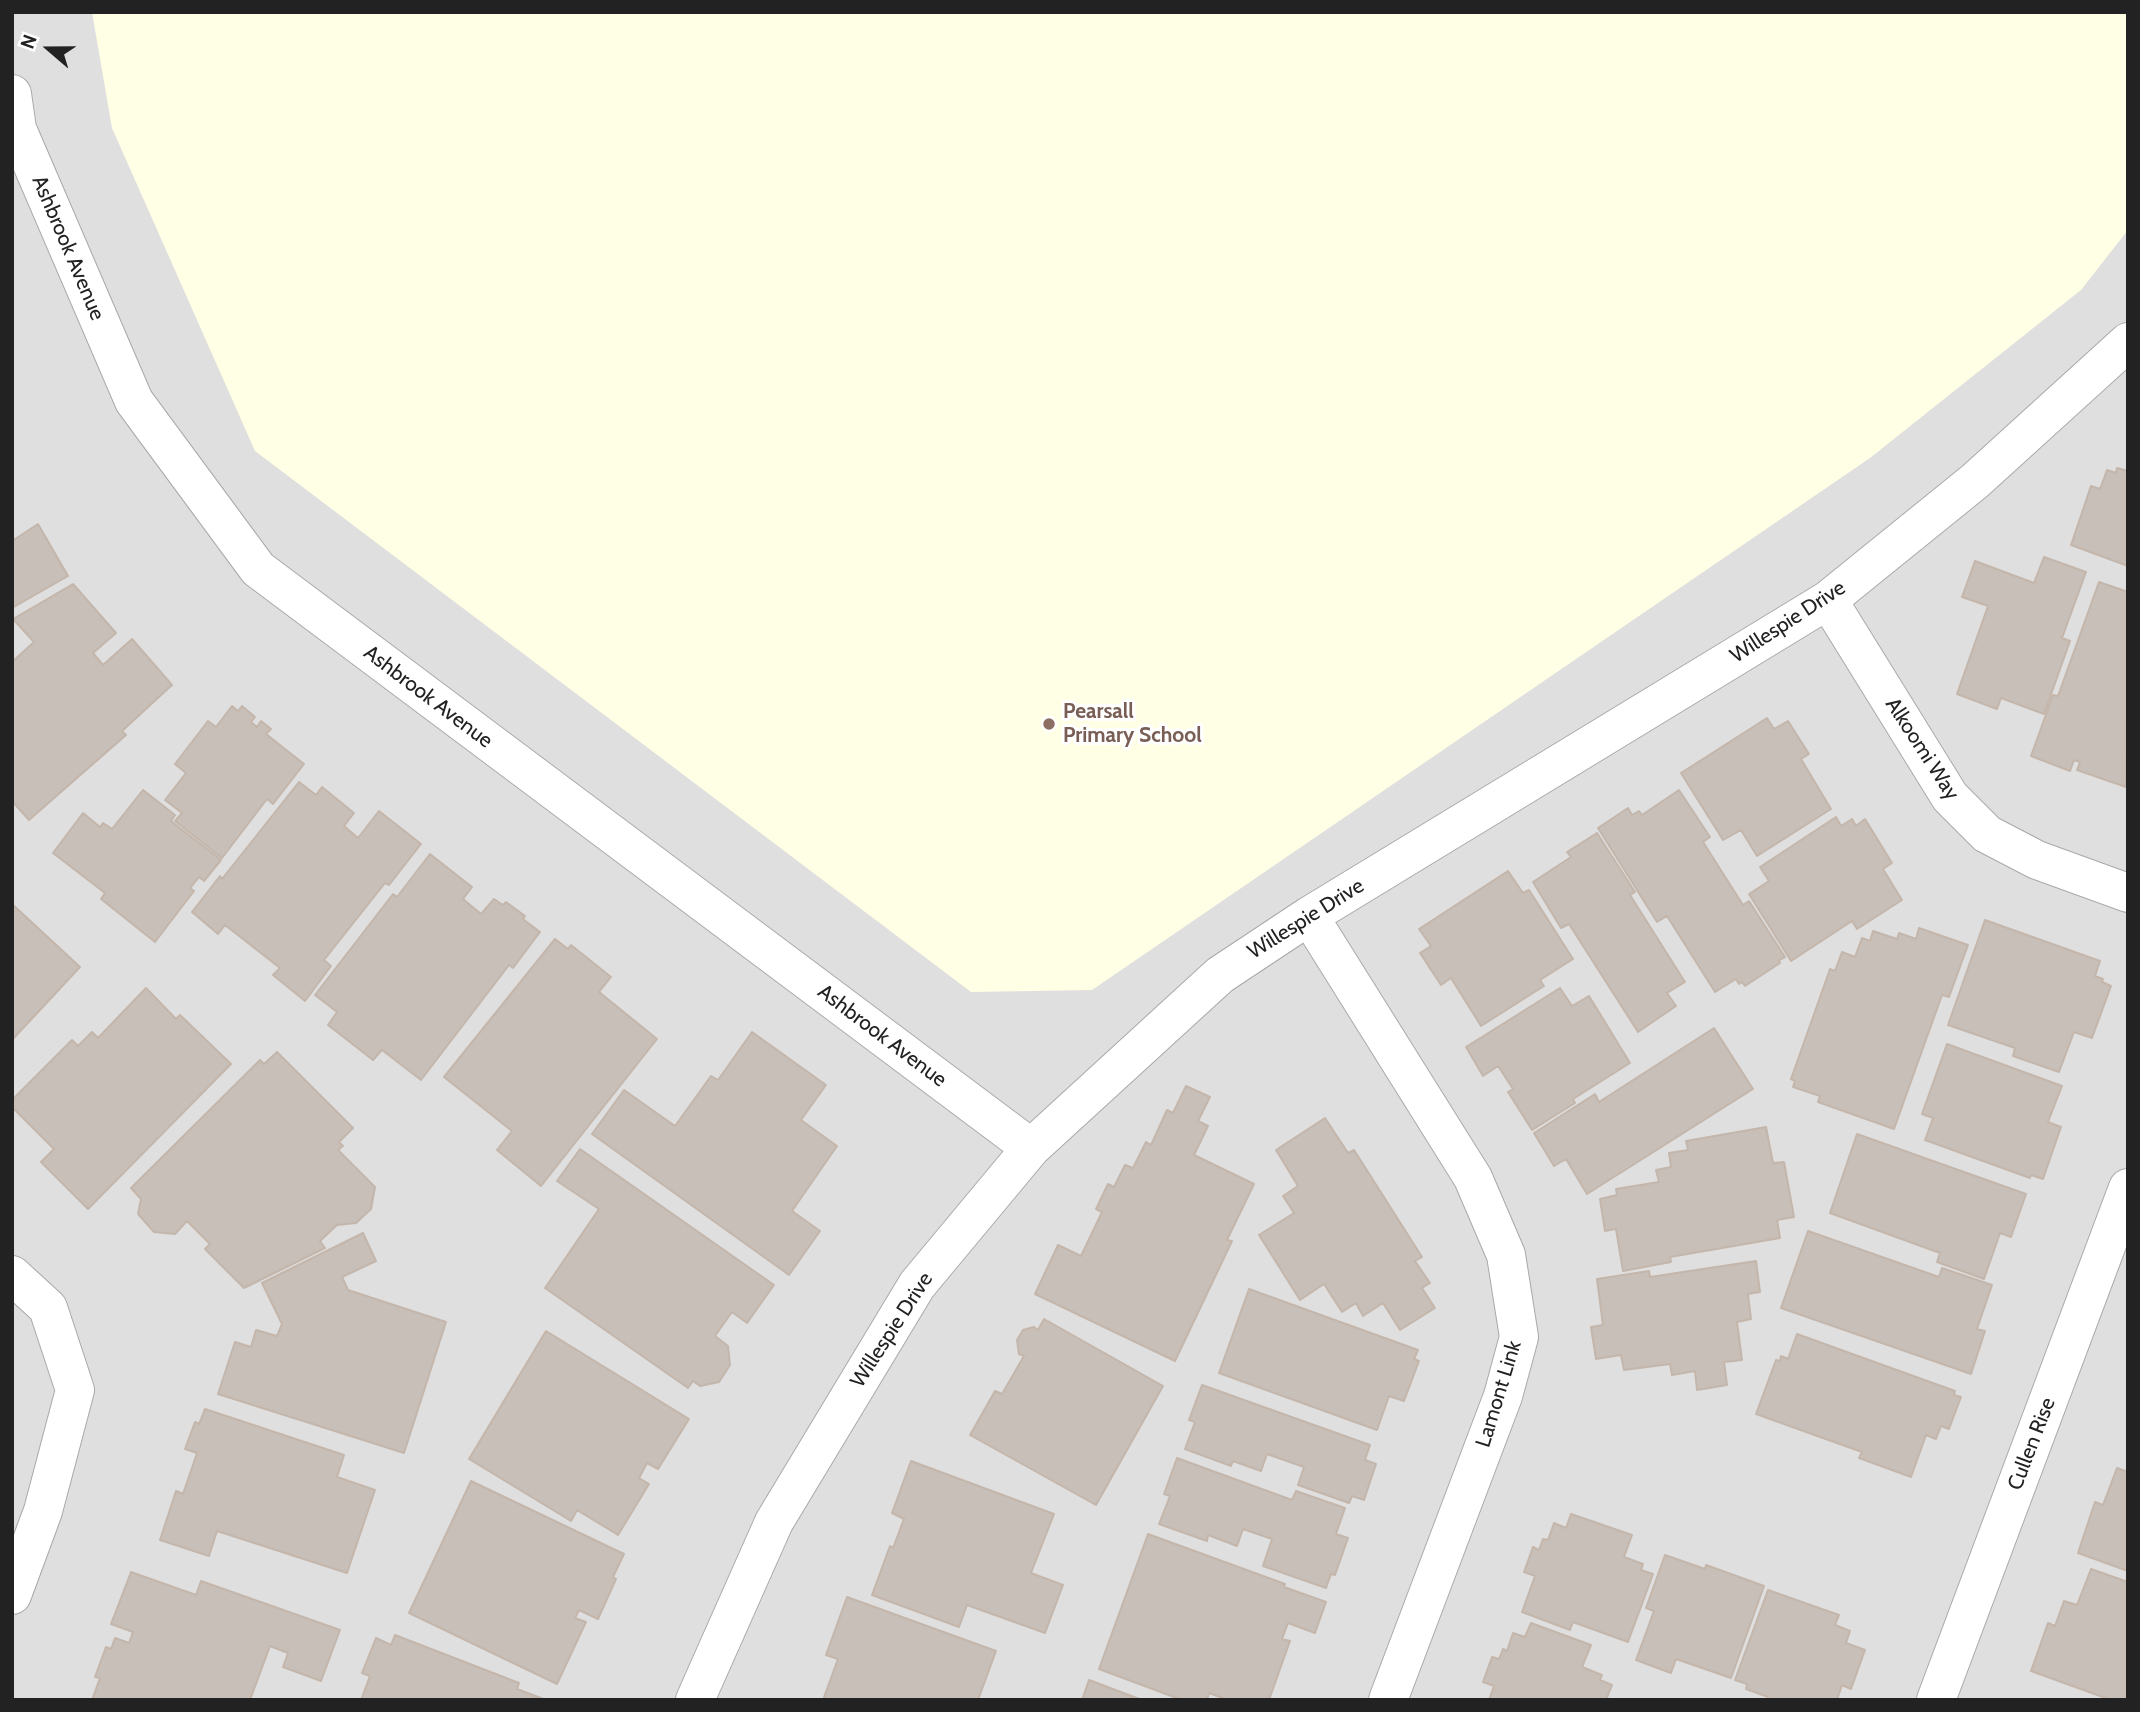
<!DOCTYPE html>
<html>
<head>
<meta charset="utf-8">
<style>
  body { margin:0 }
  #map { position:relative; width:2140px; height:1712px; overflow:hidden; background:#f2efe9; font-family:Cabin,sans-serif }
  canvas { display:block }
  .frame { position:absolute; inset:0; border:14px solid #222; pointer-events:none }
  .north { position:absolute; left:14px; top:14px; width:70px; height:70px; -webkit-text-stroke:5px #fff; paint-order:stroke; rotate:290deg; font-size:19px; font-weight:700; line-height:28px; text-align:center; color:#222 }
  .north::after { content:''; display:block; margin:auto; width:24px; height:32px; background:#222; clip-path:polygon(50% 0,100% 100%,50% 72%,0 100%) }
</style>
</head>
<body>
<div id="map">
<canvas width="2140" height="1712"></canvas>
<div class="frame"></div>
<div class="north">N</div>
</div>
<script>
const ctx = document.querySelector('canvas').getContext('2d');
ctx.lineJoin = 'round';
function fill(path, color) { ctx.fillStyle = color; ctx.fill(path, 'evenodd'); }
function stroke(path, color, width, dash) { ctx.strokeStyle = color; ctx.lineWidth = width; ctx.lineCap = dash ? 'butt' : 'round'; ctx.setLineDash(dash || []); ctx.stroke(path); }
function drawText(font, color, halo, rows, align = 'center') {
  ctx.font = font + ' Cabin,sans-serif'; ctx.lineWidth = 6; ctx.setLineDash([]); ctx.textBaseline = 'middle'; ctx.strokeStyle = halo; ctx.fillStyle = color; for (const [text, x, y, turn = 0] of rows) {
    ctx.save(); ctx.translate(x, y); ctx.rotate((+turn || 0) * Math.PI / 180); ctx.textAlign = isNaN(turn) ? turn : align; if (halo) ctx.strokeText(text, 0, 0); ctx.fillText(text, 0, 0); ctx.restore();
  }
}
fill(new Path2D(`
  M 12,12 L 2128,12 L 2128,1700 L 12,1700 Z`), '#e0dfdf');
fill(new Path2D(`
  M 92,12 L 2128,12 L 2128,230 L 2081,290 L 1870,458 L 1092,990 L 971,992 L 255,451 L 112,128 Z`), '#ffffe5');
const building = new Path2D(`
  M 2117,468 L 2128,471 L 2128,566 L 2071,545 L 2091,486 L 2100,489 L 2107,470 L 2116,473 Z
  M 38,524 L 68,576 L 12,608 L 12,541 Z
  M 2044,557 L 2086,572 L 2062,638 L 2070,641 L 2044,714 L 2001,698 L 1997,709 L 1957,694 L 1988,606 L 1962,597 L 1975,561 L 2034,583 Z
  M 2099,582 L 2128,592 L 2126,787 L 2077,770 L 2080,762 L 2074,760 L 2070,771 L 2031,756 L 2053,695 L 2058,696 Z
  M 73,584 L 116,633 L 93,653 L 103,665 L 132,639 L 172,685 L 122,731 L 126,735 L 29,820 L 12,801 L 12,662 L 34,642 L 13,619 Z
  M 232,706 L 238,711 L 242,706 L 255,717 L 251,722 L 257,727 L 261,721 L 271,729 L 266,734 L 304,764 L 273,804 L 267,799 L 222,858 L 175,821 L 182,813 L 165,800 L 186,773 L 175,764 L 208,721 L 216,727 Z
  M 1767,718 L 1774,729 L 1788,721 L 1809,754 L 1801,759 L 1831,809 L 1757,856 L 1741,830 L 1723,840 L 1681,773 Z
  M 299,782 L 316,795 L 322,787 L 354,813 L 344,826 L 358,838 L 379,811 L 421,844 L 389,885 L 385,883 L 324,960 L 331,966 L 305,1001 L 273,975 L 280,968 L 225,925 L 218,934 L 192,912 L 220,876 L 222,879 Z
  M 143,790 L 175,815 L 171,821 L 221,860 L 204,881 L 199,877 L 190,888 L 194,891 L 155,942 L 101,899 L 105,893 L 53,853 L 83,813 L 100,827 L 103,823 L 112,829 Z
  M 1679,790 L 1710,837 L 1703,842 L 1743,905 L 1749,901 L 1785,957 L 1779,960 L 1780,963 L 1745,986 L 1742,982 L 1739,984 L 1736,979 L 1715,992 L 1667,916 L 1657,922 L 1598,828 L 1628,808 L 1632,815 L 1639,811 L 1642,815 Z
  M 1836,817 L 1841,826 L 1852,819 L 1856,826 L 1865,819 L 1892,863 L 1883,869 L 1902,900 L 1857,929 L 1852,921 L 1791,961 L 1749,894 L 1769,881 L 1760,867 Z
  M 1597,833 L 1635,892 L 1630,895 L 1685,982 L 1667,993 L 1676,1006 L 1638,1032 L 1569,924 L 1561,928 L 1533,882 L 1571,857 L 1567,852 Z
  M 430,854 L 472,887 L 463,899 L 481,914 L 494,899 L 503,905 L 506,902 L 525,916 L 523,919 L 540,932 L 513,968 L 509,965 L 421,1080 L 382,1050 L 373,1060 L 328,1025 L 337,1012 L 315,995 L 393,894 L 397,897 Z
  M 1508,871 L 1523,893 L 1529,890 L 1573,959 L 1540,980 L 1544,986 L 1481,1026 L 1451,978 L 1441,985 L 1420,953 L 1431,946 L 1419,929 Z
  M 12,904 L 80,967 L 12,1040 Z
  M 1985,920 L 2100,961 L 2095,976 L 2103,979 L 2102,982 L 2111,986 L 2092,1038 L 2074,1032 L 2059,1072 L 2013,1056 L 2015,1048 L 1948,1025 Z
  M 1919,928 L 1968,945 L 1949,997 L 1942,995 L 1894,1129 L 1818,1102 L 1820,1096 L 1793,1087 L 1795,1081 L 1791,1079 L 1830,969 L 1835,971 L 1842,952 L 1855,957 L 1862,938 L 1870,941 L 1873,931 L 1897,939 L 1899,933 L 1916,939 Z
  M 555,939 L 568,949 L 571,945 L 611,977 L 599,992 L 657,1039 L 541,1186 L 497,1150 L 512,1131 L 444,1077 Z
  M 146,988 L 176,1019 L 180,1015 L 231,1064 L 88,1209 L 41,1162 L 54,1149 L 12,1107 L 12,1100 L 72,1040 L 78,1046 L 92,1032 L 98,1038 Z
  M 1560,988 L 1572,1006 L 1589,996 L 1630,1063 L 1573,1099 L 1575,1103 L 1532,1130 L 1508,1092 L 1513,1089 L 1498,1066 L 1483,1076 L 1466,1047 Z
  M 1714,1028 L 1753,1089 L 1587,1194 L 1566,1159 L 1554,1166 L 1534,1133 L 1595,1094 L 1599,1102 Z
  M 752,1032 L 826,1085 L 801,1120 L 837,1146 L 792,1211 L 820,1231 L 789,1275 L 592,1134 L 624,1090 L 675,1126 L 711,1076 L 718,1080 Z
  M 1947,1044 L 2062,1086 L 2048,1122 L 2061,1127 L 2043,1179 L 2031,1175 L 2030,1178 L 1925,1140 L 1933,1118 L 1922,1114 Z
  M 277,1052 L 353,1128 L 339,1142 L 343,1146 L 338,1150 L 375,1187 L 371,1209 L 356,1223 L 337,1225 L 320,1241 L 325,1248 L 244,1288 L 205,1249 L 210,1244 L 187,1221 L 175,1234 L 154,1232 L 138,1214 L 141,1199 L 131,1188 L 260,1060 L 264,1064 Z
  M 1186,1086 L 1210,1097 L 1198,1121 L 1208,1126 L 1194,1155 L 1254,1184 L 1227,1240 L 1232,1241 L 1175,1361 L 1035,1294 L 1058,1245 L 1081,1256 L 1102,1212 L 1096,1209 L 1108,1184 L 1114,1187 L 1125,1165 L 1133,1168 L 1146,1142 L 1151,1145 L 1167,1110 L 1173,1113 Z
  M 1325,1118 L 1348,1153 L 1354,1150 L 1422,1257 L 1415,1261 L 1430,1283 L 1422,1288 L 1435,1308 L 1400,1330 L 1383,1303 L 1363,1316 L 1356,1303 L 1342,1312 L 1324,1284 L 1300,1300 L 1259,1235 L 1294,1213 L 1283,1196 L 1298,1186 L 1276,1150 Z
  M 1766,1127 L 1773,1163 L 1784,1162 L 1794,1217 L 1777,1220 L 1780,1238 L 1670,1257 L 1671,1262 L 1623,1271 L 1616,1229 L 1605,1231 L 1600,1199 L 1617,1195 L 1616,1189 L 1659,1182 L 1656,1170 L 1671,1167 L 1669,1153 L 1688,1150 L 1686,1141 Z
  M 1857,1134 L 2026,1194 L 2011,1237 L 2000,1233 L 1984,1279 L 1937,1262 L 1940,1253 L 1830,1213 Z
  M 580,1149 L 774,1285 L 747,1323 L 732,1312 L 715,1336 L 728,1346 L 730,1365 L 719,1382 L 700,1386 L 693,1381 L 688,1388 L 545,1288 L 599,1209 L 557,1181 Z
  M 1808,1231 L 1939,1277 L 1942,1268 L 1992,1285 L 1977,1329 L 1985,1331 L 1971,1374 L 1781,1308 Z
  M 363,1233 L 376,1261 L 342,1277 L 348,1290 L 446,1322 L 404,1453 L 218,1394 L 235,1342 L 251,1347 L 256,1330 L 277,1336 L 282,1324 L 262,1283 Z
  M 1756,1261 L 1760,1292 L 1748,1294 L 1751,1319 L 1737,1322 L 1742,1360 L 1724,1362 L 1727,1385 L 1697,1390 L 1695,1371 L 1672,1375 L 1670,1364 L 1624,1370 L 1621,1355 L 1596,1359 L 1591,1327 L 1603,1325 L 1597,1279 L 1649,1271 L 1650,1277 Z
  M 1249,1289 L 1418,1350 L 1414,1359 L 1419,1361 L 1404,1401 L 1389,1396 L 1377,1430 L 1219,1373 Z
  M 1044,1319 L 1163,1386 L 1096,1505 L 970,1435 L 995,1391 L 1002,1394 L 1024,1356 L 1019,1354 L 1017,1340 L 1023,1330 L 1034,1327 L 1038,1330 Z
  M 546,1331 L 689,1419 L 658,1469 L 647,1463 L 639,1478 L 649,1484 L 618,1535 L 577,1510 L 571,1521 L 469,1459 Z
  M 1797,1334 L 1955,1391 L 1954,1395 L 1961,1397 L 1949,1429 L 1941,1426 L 1936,1439 L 1926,1435 L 1911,1477 L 1859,1458 L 1862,1452 L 1756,1414 L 1776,1360 L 1780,1361 L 1781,1356 L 1788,1359 Z
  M 1202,1385 L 1370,1445 L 1365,1460 L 1376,1464 L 1364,1500 L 1352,1496 L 1349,1503 L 1298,1485 L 1304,1467 L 1267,1454 L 1261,1471 L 1233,1461 L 1231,1466 L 1185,1449 L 1195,1422 L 1189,1420 Z
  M 205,1409 L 344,1455 L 337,1477 L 375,1490 L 347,1573 L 217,1531 L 209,1556 L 160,1540 L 176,1491 L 183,1494 L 197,1453 L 185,1449 L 195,1422 L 199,1424 Z
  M 1177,1458 L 1292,1500 L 1296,1491 L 1345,1508 L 1336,1534 L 1348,1538 L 1335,1575 L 1331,1574 L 1326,1588 L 1263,1566 L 1272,1539 L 1243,1529 L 1237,1546 L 1208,1535 L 1207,1541 L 1159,1524 L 1170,1496 L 1164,1494 Z
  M 911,1461 L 1054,1514 L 1031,1573 L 1063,1585 L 1045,1633 L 967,1605 L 959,1627 L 872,1595 L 890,1546 L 893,1548 L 904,1519 L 892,1513 Z
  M 2117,1468 L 2128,1472 L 2128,1571 L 2078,1553 L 2095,1502 L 2103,1505 Z
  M 471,1481 L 624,1554 L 613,1577 L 616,1579 L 598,1619 L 579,1610 L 575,1618 L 586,1622 L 557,1684 L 409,1613 Z
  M 1571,1514 L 1632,1535 L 1624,1557 L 1643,1564 L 1641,1570 L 1653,1574 L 1628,1642 L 1573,1622 L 1570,1630 L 1522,1612 L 1535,1576 L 1524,1572 L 1533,1547 L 1539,1550 L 1543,1539 L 1548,1540 L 1554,1523 L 1566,1528 Z
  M 1148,1534 L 1285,1584 L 1284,1587 L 1326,1602 L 1315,1633 L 1288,1623 L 1282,1639 L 1290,1641 L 1269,1700 L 1228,1700 L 1209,1693 L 1207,1700 L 1182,1700 L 1099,1669 Z
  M 1665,1555 L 1705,1569 L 1706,1565 L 1764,1586 L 1731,1678 L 1676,1659 L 1671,1673 L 1636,1660 L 1654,1611 L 1646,1608 Z
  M 2091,1569 L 2128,1582 L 2128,1700 L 2111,1700 L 2031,1671 L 2048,1623 L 2055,1626 L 2064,1601 L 2077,1605 Z
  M 131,1572 L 196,1595 L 201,1581 L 340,1630 L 321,1681 L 283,1667 L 288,1653 L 270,1646 L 250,1700 L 92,1700 L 100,1678 L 95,1677 L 106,1647 L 111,1649 L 115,1638 L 129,1643 L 133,1632 L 111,1624 Z
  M 1768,1590 L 1839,1615 L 1835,1625 L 1850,1631 L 1846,1643 L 1865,1650 L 1851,1689 L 1842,1685 L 1837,1700 L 1767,1700 L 1768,1697 L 1746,1689 L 1747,1684 L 1735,1680 Z
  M 847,1597 L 996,1651 L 978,1700 L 823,1700 L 838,1659 L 826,1655 Z
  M 1531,1623 L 1591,1645 L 1582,1667 L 1602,1675 L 1600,1680 L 1612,1685 L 1606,1700 L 1489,1700 L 1494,1686 L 1483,1682 L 1492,1657 L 1499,1659 L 1503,1649 L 1507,1651 L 1513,1633 L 1525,1637 Z
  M 395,1635 L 519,1683 L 517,1689 L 546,1700 L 361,1700 L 370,1676 L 362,1673 L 376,1638 L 391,1645 Z
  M 1089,1680 L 1142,1700 L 1082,1700 Z`);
fill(building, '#c7bfb8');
stroke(building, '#c4b6ab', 2);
const minor = new Path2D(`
  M 12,94 L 17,129 L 134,401 L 258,569 L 1031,1148
  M 1828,600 L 1950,797 L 1987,834 L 2037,860 L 2128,893
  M 1309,916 L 1473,1178 L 1506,1255 L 1519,1337 L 1503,1396 L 1388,1700
  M 12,1275 L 48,1308 L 75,1390 L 43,1511 L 12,1595
  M 695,1700 L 774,1522 L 917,1285 L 1031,1148 L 1220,975 L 1309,916 L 1828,600 L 1975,481 L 2128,342
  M 1936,1700 L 2128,1188`);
stroke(minor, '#a9a9a9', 40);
stroke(minor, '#fff', 38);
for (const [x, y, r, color] of [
  [1049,724,7,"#8d6e63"]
]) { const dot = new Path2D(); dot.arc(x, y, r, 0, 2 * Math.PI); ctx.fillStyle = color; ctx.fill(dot); stroke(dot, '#fff', 2.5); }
drawText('21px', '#222', '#fff', [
  ["Ashbrook Avenue",68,248,67],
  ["Willespie Drive",1788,622,-33],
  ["Ashbrook Avenue",428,697,37],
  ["Alkoomi Way",1922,749,57],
  ["Willespie Drive",1306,919,-32],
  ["Ashbrook Avenue",882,1036,37],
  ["Willespie Drive",892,1330,-57],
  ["Lamont Link",1499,1394,-73],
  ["Cullen Rise",2032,1444,-69]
]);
drawText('bold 21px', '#785e54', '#fff', [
  ["Pearsall",1063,712],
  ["Primary School",1063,736]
], 'left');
</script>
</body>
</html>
